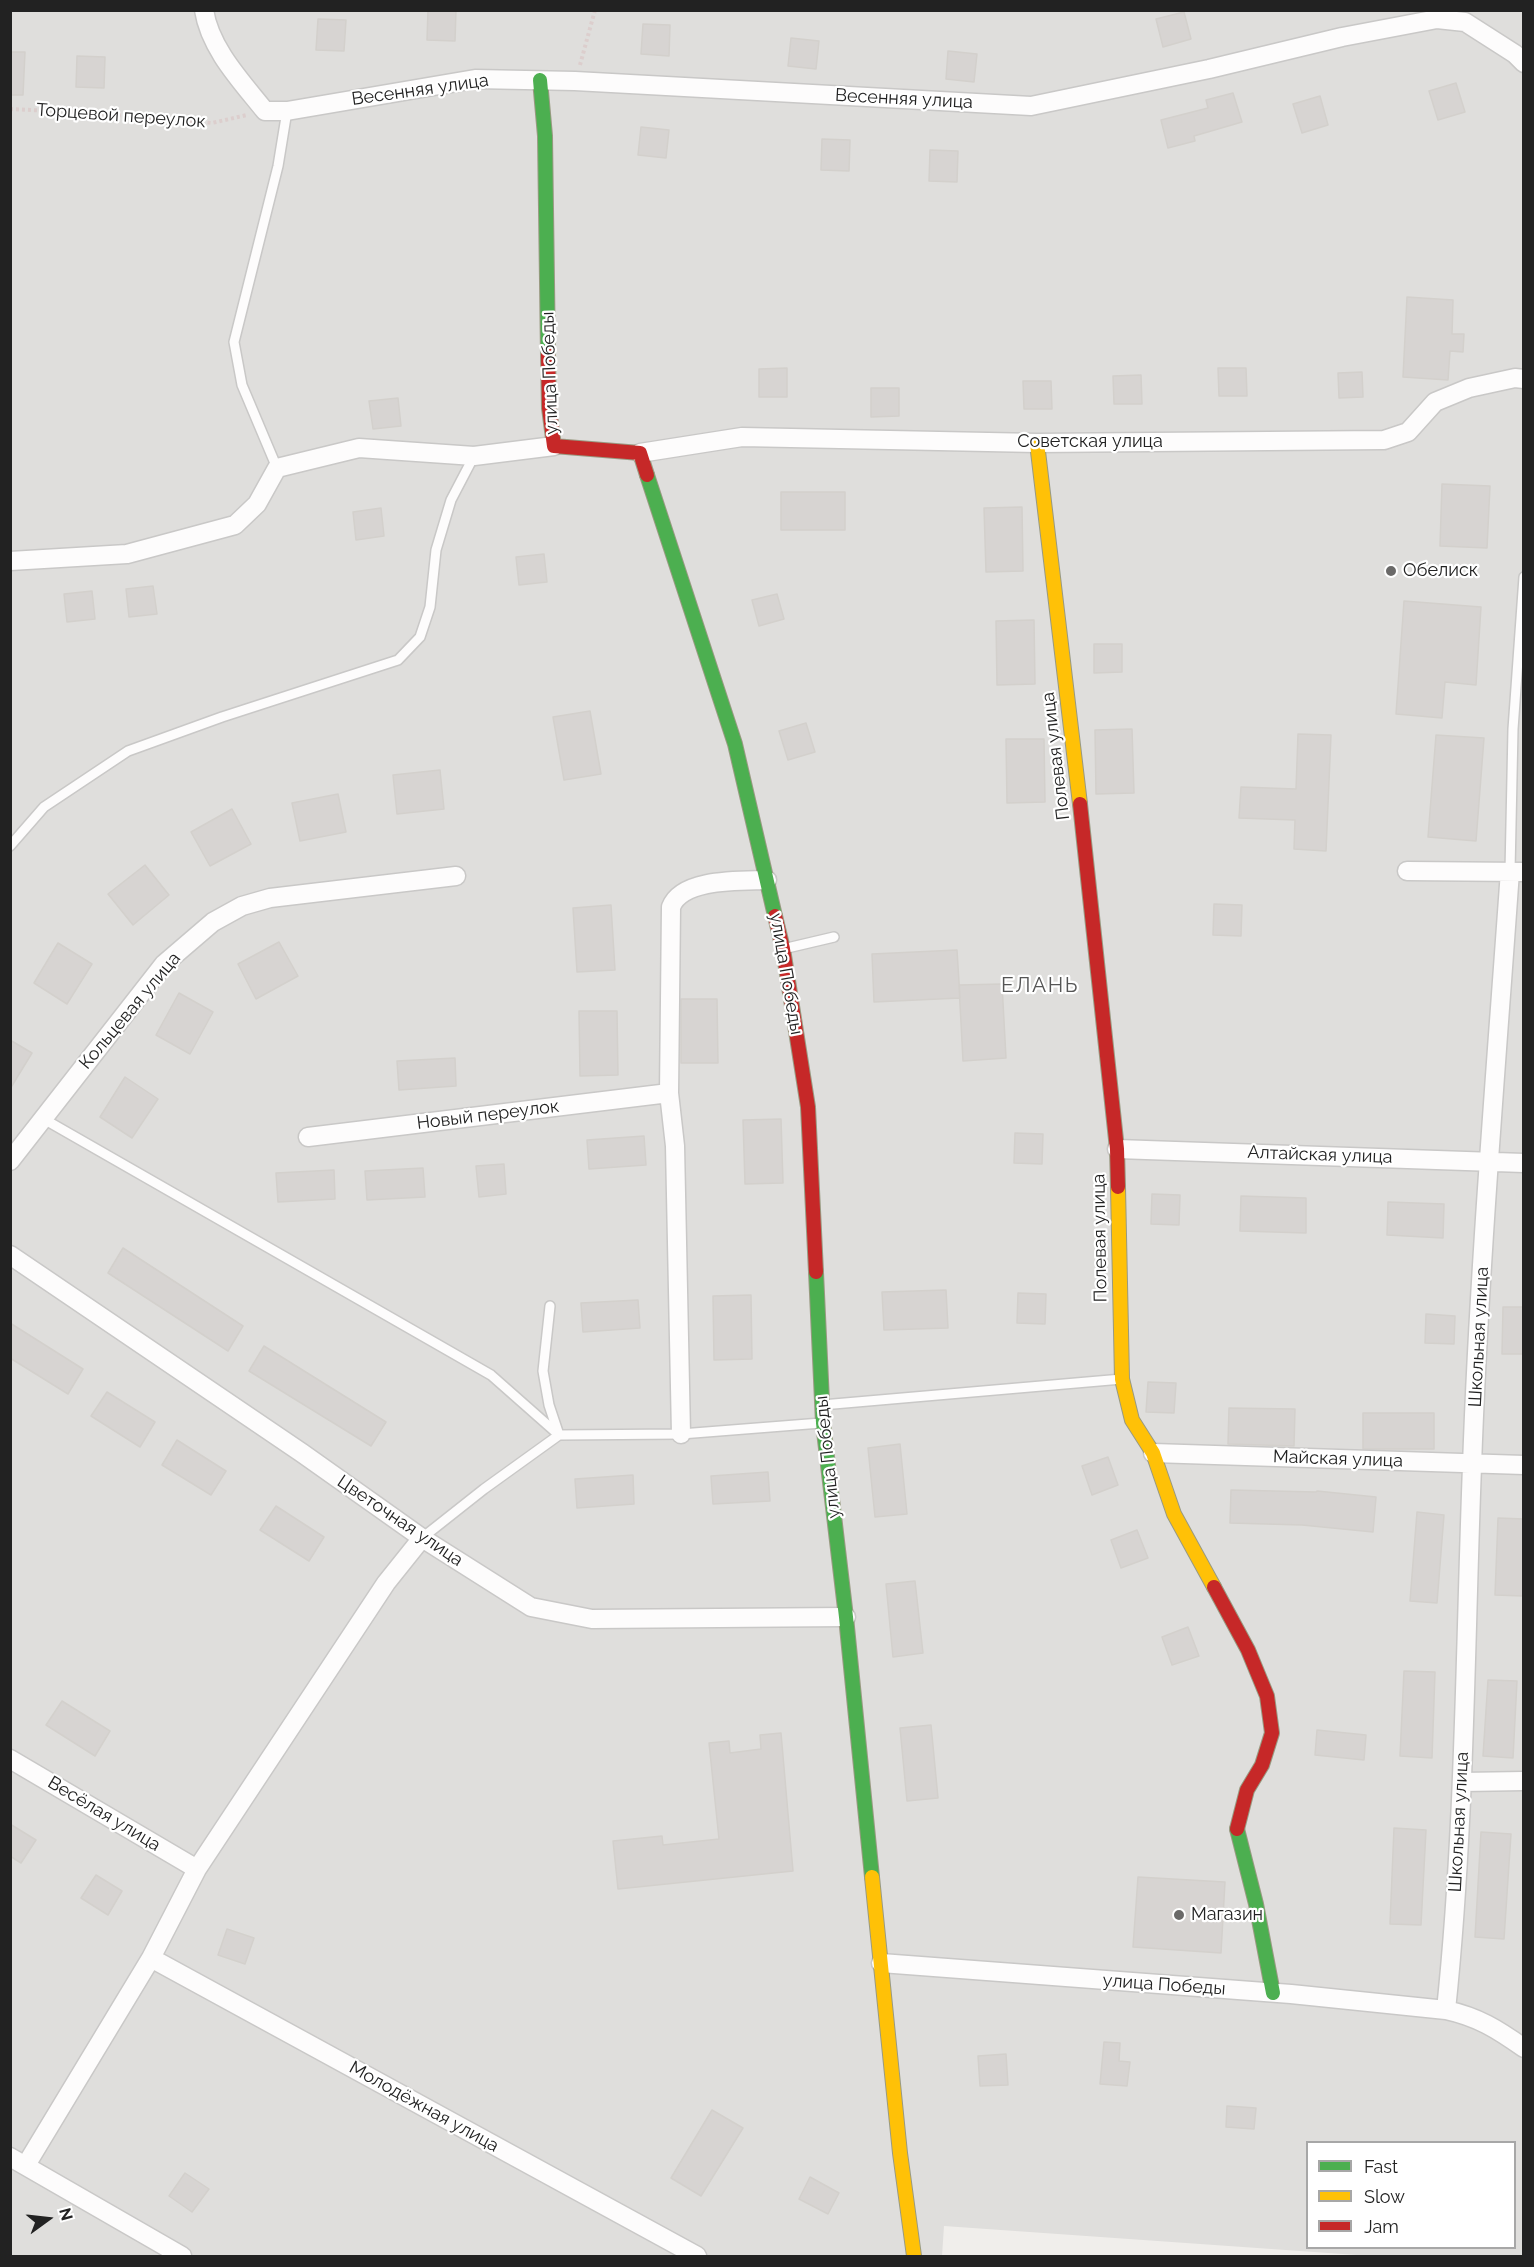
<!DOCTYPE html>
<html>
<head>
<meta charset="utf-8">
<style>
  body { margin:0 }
  #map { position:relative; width:1534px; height:2267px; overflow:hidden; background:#f0eeeb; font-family:Raleway,sans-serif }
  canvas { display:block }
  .frame { position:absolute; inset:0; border:12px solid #222; pointer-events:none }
  .legend { position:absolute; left:1306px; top:2141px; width:210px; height:108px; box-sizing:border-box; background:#fff; border:2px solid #a7a7a7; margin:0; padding:8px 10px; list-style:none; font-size:18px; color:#222 }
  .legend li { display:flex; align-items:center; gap:12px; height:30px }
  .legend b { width:30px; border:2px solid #a7a7a7 }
  .north { position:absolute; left:18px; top:2189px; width:60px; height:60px; -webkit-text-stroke:4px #fff; paint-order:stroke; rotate:75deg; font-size:16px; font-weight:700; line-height:24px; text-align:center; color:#222 }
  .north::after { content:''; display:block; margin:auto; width:21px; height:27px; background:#222; clip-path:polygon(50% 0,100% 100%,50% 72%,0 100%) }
</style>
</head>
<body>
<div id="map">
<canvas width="1534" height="2267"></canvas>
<div class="frame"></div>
<ul class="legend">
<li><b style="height:8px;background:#4caf50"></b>Fast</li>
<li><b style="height:8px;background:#ffc107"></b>Slow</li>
<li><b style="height:8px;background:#c62828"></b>Jam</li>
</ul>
<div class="north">N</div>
</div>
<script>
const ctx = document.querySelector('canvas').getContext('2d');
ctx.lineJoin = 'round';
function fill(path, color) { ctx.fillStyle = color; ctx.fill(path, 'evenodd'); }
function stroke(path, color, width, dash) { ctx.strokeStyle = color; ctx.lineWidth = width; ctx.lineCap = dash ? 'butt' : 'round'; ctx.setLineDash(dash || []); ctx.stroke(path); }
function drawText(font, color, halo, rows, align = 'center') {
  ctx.font = font + ' Raleway,sans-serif'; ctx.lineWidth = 4.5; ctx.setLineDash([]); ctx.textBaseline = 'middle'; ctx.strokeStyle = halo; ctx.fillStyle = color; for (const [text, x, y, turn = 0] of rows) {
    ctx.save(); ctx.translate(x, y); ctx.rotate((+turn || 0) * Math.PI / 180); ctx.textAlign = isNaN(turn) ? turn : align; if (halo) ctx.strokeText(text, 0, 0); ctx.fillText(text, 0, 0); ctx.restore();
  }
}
fill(new Path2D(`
  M 11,11 L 1523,11 L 1523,2256 L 1371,2256 L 944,2226 L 942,2256 L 11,2256 ZM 1308,2142 L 1514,2142 L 1514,2248 L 1308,2248 Z`), '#dfdedc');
const building = new Path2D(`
  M 428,10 L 456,10 L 455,41 L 427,40 Z
  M 1184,12 L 1191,39 L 1163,47 L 1156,19 Z
  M 318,19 L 346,20 L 344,51 L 316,50 Z
  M 643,24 L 670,25 L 669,56 L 641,54 Z
  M 791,38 L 819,41 L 816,69 L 788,66 Z
  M 948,51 L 977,54 L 974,82 L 946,79 Z
  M 10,52 L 25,52 L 23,95 L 10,95 Z
  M 77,56 L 105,57 L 104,88 L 76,87 Z
  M 1456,83 L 1465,112 L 1438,120 L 1429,91 Z
  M 1233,93 L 1242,122 L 1194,136 L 1195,141 L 1168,148 L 1161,120 L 1208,108 L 1206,100 Z
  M 1320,96 L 1328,125 L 1302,133 L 1293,104 Z
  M 641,127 L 669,130 L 666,158 L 638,155 Z
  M 822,139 L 850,140 L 849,171 L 821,170 Z
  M 930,150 L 958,151 L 957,182 L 929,181 Z
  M 1407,297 L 1453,300 L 1452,334 L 1464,334 L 1463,352 L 1450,351 L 1448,380 L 1403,377 Z
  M 787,368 L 787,397 L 759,397 L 759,369 Z
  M 1218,368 L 1246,368 L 1247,396 L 1219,396 Z
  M 1362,372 L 1363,397 L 1339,398 L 1338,373 Z
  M 1141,375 L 1142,404 L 1114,404 L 1113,376 Z
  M 1023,381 L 1051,381 L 1052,409 L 1024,409 Z
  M 871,388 L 899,388 L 899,416 L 871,417 Z
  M 398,398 L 401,426 L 373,429 L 369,401 Z
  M 1442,484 L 1490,486 L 1487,548 L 1440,546 Z
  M 781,492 L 845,492 L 845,530 L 781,530 Z
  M 1022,507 L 1023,571 L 986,572 L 984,508 Z
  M 381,508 L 384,536 L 356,540 L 353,512 Z
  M 544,554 L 547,582 L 519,585 L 516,557 Z
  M 153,586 L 157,614 L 129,617 L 126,589 Z
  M 92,591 L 95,619 L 67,622 L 64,594 Z
  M 777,594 L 784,619 L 759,626 L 752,600 Z
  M 1404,601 L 1481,607 L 1476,685 L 1445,682 L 1442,718 L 1396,714 Z
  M 1034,620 L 1035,684 L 997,685 L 996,621 Z
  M 1094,644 L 1122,644 L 1122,672 L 1094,673 Z
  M 590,711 L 601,774 L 564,780 L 553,717 Z
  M 806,723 L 815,752 L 788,760 L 779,731 Z
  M 1132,729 L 1134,793 L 1096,794 L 1095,730 Z
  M 1298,734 L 1331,735 L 1326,851 L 1294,849 L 1295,820 L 1239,818 L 1241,787 L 1296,789 Z
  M 1436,735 L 1484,738 L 1476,841 L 1428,837 Z
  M 1006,739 L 1044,739 L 1045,802 L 1007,803 Z
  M 440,770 L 444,809 L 397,814 L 393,775 Z
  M 338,794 L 346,832 L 300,841 L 292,803 Z
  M 232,809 L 251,844 L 210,866 L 191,832 Z
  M 145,865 L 169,895 L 133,925 L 108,894 Z
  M 1214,904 L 1242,905 L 1241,936 L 1213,935 Z
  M 611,905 L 615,970 L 577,972 L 573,908 Z
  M 279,942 L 298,976 L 256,999 L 238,964 Z
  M 58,943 L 92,964 L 67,1004 L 34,983 Z
  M 957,950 L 960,998 L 874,1002 L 872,954 Z
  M 1002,984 L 1006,1058 L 963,1061 L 959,985 Z
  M 179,993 L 213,1012 L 190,1054 L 156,1035 Z
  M 681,999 L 717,999 L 718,1063 L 681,1063 Z
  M 579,1011 L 617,1011 L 618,1075 L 580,1076 Z
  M 10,1040 L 32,1053 L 10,1089 Z
  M 455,1058 L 456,1086 L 399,1090 L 397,1061 Z
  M 125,1077 L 158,1099 L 132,1138 L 100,1117 Z
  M 781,1119 L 783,1183 L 745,1184 L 743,1120 Z
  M 1015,1133 L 1043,1134 L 1042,1164 L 1014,1163 Z
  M 644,1136 L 646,1165 L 589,1169 L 587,1140 Z
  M 504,1164 L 506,1194 L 479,1197 L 476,1166 Z
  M 423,1168 L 425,1197 L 367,1200 L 365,1171 Z
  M 334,1170 L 335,1199 L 278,1202 L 276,1173 Z
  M 1152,1194 L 1180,1195 L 1179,1225 L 1151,1224 Z
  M 1241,1196 L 1306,1198 L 1306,1233 L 1240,1231 Z
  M 1388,1202 L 1444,1204 L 1443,1238 L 1387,1235 Z
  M 123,1248 L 243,1326 L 228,1351 L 108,1273 Z
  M 946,1290 L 948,1328 L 884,1330 L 882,1292 Z
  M 1018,1293 L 1046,1294 L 1045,1324 L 1017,1323 Z
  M 751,1295 L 752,1359 L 714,1360 L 713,1296 Z
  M 638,1300 L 640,1328 L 583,1332 L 581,1303 Z
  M 1503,1307 L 1524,1307 L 1524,1354 L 1502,1354 Z
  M 1426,1314 L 1455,1316 L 1454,1344 L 1425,1343 Z
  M 10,1323 L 83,1369 L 68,1394 L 10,1358 Z
  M 264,1346 L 386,1422 L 371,1446 L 249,1371 Z
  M 1148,1382 L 1176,1383 L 1174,1413 L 1146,1412 Z
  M 107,1392 L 155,1422 L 140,1447 L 91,1416 Z
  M 1229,1408 L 1295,1409 L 1294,1446 L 1228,1444 Z
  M 1363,1413 L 1434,1413 L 1434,1449 L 1363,1449 Z
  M 177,1440 L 226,1471 L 211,1495 L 162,1465 Z
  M 900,1444 L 907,1514 L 875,1517 L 868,1448 Z
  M 1108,1457 L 1118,1485 L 1092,1495 L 1082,1466 Z
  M 768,1472 L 770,1501 L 713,1504 L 711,1476 Z
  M 633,1475 L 634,1504 L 577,1508 L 575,1479 Z
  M 1231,1490 L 1316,1492 L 1317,1491 L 1376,1497 L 1373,1532 L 1302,1525 L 1230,1523 Z
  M 276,1506 L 324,1537 L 309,1561 L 260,1530 Z
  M 1417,1512 L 1444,1515 L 1437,1603 L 1410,1601 Z
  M 1498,1518 L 1524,1519 L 1523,1596 L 1495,1595 Z
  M 1137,1530 L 1148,1558 L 1121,1568 L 1111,1540 Z
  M 915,1581 L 923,1653 L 893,1657 L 886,1584 Z
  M 1188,1627 L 1199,1656 L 1172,1665 L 1162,1637 Z
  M 1404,1671 L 1435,1672 L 1432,1758 L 1400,1756 Z
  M 1488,1680 L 1517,1681 L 1513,1758 L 1483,1756 Z
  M 62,1701 L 110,1731 L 95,1756 L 46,1725 Z
  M 931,1725 L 938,1798 L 907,1801 L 900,1728 Z
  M 1317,1730 L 1366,1735 L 1364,1760 L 1315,1755 Z
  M 781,1733 L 793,1871 L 618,1889 L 613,1841 L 662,1836 L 663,1845 L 719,1839 L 709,1743 L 729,1741 L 730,1753 L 761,1749 L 760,1735 Z
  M 10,1824 L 36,1840 L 21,1863 L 10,1856 Z
  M 1394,1828 L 1426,1830 L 1421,1925 L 1390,1924 Z
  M 1481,1832 L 1511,1834 L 1504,1939 L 1475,1937 Z
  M 96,1875 L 122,1891 L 108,1915 L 81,1898 Z
  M 1138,1877 L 1225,1882 L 1221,1953 L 1133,1947 Z
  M 227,1929 L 254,1938 L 245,1964 L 218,1955 Z
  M 1104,2042 L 1120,2043 L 1119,2061 L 1130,2062 L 1127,2086 L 1100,2084 Z
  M 1006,2054 L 1008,2085 L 980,2086 L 978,2056 Z
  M 1227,2106 L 1256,2108 L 1254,2129 L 1226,2127 Z
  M 712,2110 L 743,2128 L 701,2196 L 671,2178 Z
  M 185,2173 L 209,2189 L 192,2212 L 169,2196 Z
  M 810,2177 L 839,2193 L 828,2214 L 799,2199 Z`);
fill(building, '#d7d4d2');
stroke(building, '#d3d0cc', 1.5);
const lane = new Path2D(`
  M 277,468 L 242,385 L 234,342 L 278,166 L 287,111
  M 10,846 L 44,807 L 128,751 L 222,717 L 398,660 L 420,637 L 430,607 L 436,550 L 451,500 L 474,456
  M 1510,871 L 1513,729 L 1524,577
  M 783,949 L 834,937
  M 42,1118 L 491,1375 L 559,1435 L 549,1405 L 543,1371 L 550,1306
  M 822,1405 L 1122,1379
  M 422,1538 L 484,1489 L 559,1435 L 681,1434 L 821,1423`);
const street = new Path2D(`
  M 204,10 C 210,49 242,82 265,111 L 287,111 L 475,79 L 575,81 L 1031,106 L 1209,69 L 1342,37 L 1437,19 L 1465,22 L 1515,54 L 1524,63
  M 640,453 L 742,437 L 1037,443 L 1384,440 L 1408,432 L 1435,402 L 1469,388 L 1515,378 L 1524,379
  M 10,561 L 127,554 L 235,525 L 257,504 L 277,468 L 359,448 L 474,456 L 554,446
  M 1407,871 L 1524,872
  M 1510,871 C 1496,1069 1479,1268 1472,1466 C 1465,1648 1465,1829 1446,2010 C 1478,2017 1497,2029 1524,2048
  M 308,1137 L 669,1093
  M 1117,1149 L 1524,1163
  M 10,1161 L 164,964 L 213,922 L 242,906 L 270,898 L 456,876
  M 10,1255 L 302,1453 L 422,1538 L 531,1607 L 592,1619 L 846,1617
  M 681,1434 L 675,1146 L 669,1093 L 671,907 C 682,878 741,881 767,880
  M 1153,1453 L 1524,1465
  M 10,1759 L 197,1869
  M 1463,1782 L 1524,1781
  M 151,1958 L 697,2256
  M 881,1963 L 1291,1994 L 1446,2010
  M 10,2157 L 182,2256
  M 26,2165 L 151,1958 L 197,1869 L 386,1583 L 422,1538`);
const fast = new Path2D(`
  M 540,80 L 545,136 L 548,355
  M 647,475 L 735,744 L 775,916
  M 816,1272 L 823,1423 L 846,1617 L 872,1877
  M 1237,1829 L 1256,1904 L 1273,1993`);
const slow = new Path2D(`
  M 1037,443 L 1080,804
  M 1118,1187 L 1122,1379 L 1132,1420 L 1153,1453 L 1174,1514 L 1214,1587
  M 872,1877 L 900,2153 L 914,2256`);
const jam = new Path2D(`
  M 548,355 L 549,408 L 554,446 L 640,453 L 647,475
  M 1080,804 L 1117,1149 L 1118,1187
  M 775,916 L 783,949 L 808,1107 L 816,1272
  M 1214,1587 L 1248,1650 L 1267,1696 L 1272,1733 L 1262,1765 L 1247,1790 L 1237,1829`);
stroke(lane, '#c9c8c7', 12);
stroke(street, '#c9c8c7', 21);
stroke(fast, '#999a82', 16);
stroke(slow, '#999a82', 16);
stroke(jam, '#999a82', 16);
stroke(new Path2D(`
  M 580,65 L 595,10
  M 10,109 L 94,113 L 212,123 L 247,115`), '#dccecd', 4, [3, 3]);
stroke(lane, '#fdfcfc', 9);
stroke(street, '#fdfcfc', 18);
stroke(fast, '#4caf50', 14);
stroke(slow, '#ffc107', 14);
stroke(jam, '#c62828', 14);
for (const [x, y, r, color] of [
  [1391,571,6,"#6a6968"],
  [1179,1915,6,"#6a6968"]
]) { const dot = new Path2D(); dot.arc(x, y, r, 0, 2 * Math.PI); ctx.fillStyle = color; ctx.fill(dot); stroke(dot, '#fff', 2); }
drawText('18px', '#222', '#fff', [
  ["Весенняя улица",420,90,-8],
  ["Весенняя улица",904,99,3],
  ["Торцевой переулок",121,116,4],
  ["улица Победы",550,373,-92],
  ["Советская улица",1090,442],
  ["Полевая улица",1056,756,-97],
  ["улица Победы",786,974,80],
  ["Кольцевая улица",130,1011,-50],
  ["Новый переулок",488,1115,-7],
  ["Алтайская улица",1320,1155,2],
  ["Полевая улица",1100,1238,-91],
  ["Школьная улица",1479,1337,-87],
  ["улица Победы",828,1457,-96],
  ["Майская улица",1338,1459,2],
  ["Цветочная улица",400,1521,34],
  ["Весёлая улица",104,1814,31],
  ["Школьная улица",1459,1822,-87],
  ["улица Победы",1164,1985,4],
  ["Молодёжная улица",424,2107,29]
]);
drawText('18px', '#222', '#fff', [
  ["Обелиск",1403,571],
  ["Магазин",1191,1915]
], 'left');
ctx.letterSpacing = '1.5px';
drawText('21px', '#555', '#fff', [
  ["ЕЛАНЬ",1040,986]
]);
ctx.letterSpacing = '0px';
</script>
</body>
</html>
